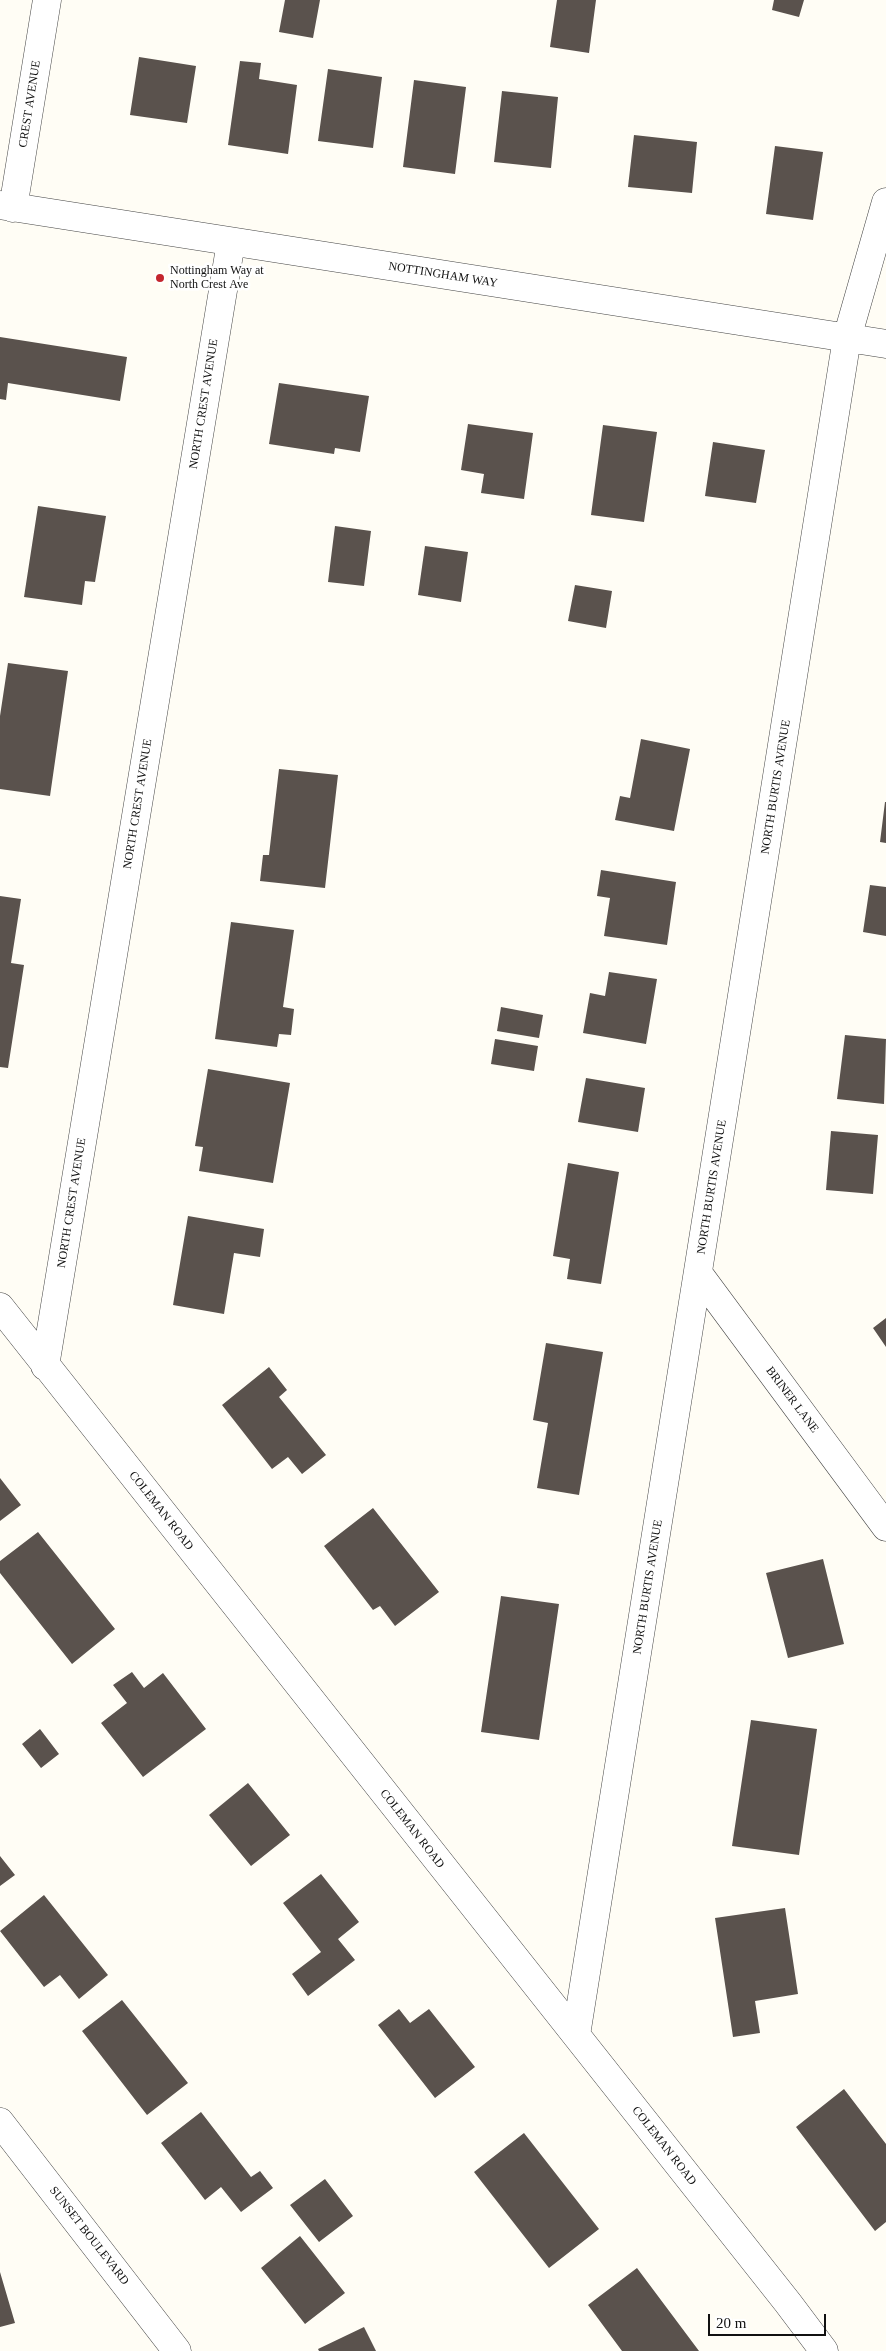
<!DOCTYPE html>
<html>
<head>
<meta charset="utf-8">
<style>
  body { margin:0 }
  #map { position:relative; width:886px; height:2351px; overflow:hidden; background:#fffdf5; font-family:Georgia,serif }
  canvas { display:block }
  .scale { position:absolute; left:708px; top:2314px; width:118px; height:22px; box-sizing:border-box; border:2px solid #111; border-top:0; padding-left:6px; font-size:15px; line-height:18px; white-space:nowrap; color:#111; -webkit-text-stroke:4px #fff; paint-order:stroke }
</style>
</head>
<body>
<div id="map">
<canvas width="886" height="2351"></canvas>
<div class="scale">20 m</div>
</div>
<script>
const ctx = document.querySelector('canvas').getContext('2d');
ctx.lineJoin = 'round';
function fill(path, color) { ctx.fillStyle = color; ctx.fill(path, 'evenodd'); }
function stroke(path, color, width, dash) { ctx.strokeStyle = color; ctx.lineWidth = width; ctx.lineCap = dash ? 'butt' : 'round'; ctx.setLineDash(dash || []); ctx.stroke(path); }
function drawText(font, color, halo, rows, align = 'center') {
  ctx.font = font + ' Georgia,serif'; ctx.lineWidth = 5; ctx.setLineDash([]); ctx.textBaseline = 'middle'; ctx.strokeStyle = halo; ctx.fillStyle = color; for (const [text, x, y, turn = 0] of rows) {
    ctx.save(); ctx.translate(x, y); ctx.rotate((+turn || 0) * Math.PI / 180); ctx.textAlign = isNaN(turn) ? turn : align; if (halo) ctx.strokeText(text, 0, 0); ctx.fillText(text, 0, 0); ctx.restore();
  }
}
fill(new Path2D(`
  M 285,0 L 320,0 L 313,38 L 279,32 Z
  M 557,0 L 596,0 L 589,53 L 550,47 Z
  M 774,0 L 804,0 L 799,17 L 772,10 Z
  M 139,57 L 196,66 L 187,123 L 130,115 Z
  M 240,61 L 261,63 L 259,79 L 297,85 L 288,154 L 228,145 Z
  M 328,69 L 382,77 L 373,148 L 318,141 Z
  M 414,80 L 466,87 L 455,174 L 403,167 Z
  M 502,91 L 558,97 L 551,168 L 494,162 Z
  M 634,135 L 697,142 L 692,193 L 628,187 Z
  M 775,146 L 823,152 L 813,220 L 766,214 Z
  M 0,337 L 127,357 L 120,401 L 8,383 L 6,400 L 0,399 Z
  M 279,383 L 369,396 L 360,452 L 335,448 L 334,454 L 269,444 Z
  M 468,424 L 533,433 L 524,499 L 481,493 L 484,474 L 461,470 Z
  M 603,425 L 657,432 L 644,522 L 591,515 Z
  M 713,442 L 765,450 L 756,503 L 705,496 Z
  M 38,506 L 106,516 L 95,582 L 85,581 L 82,605 L 24,597 Z
  M 335,526 L 371,531 L 364,586 L 328,582 Z
  M 425,546 L 468,552 L 461,602 L 418,595 Z
  M 575,585 L 612,591 L 606,628 L 568,621 Z
  M 8,663 L 68,671 L 50,796 L 0,789 L 0,716 Z
  M 641,739 L 690,749 L 674,831 L 615,820 L 620,796 L 630,798 Z
  M 279,769 L 338,775 L 325,888 L 260,881 L 263,855 L 269,855 Z
  M 885,802 L 886,802 L 886,843 L 880,842 Z
  M 601,870 L 676,882 L 667,945 L 604,936 L 610,898 L 597,896 Z
  M 870,885 L 886,887 L 886,936 L 863,932 Z
  M 0,896 L 21,899 L 11,963 L 24,965 L 8,1068 L 0,1067 Z
  M 231,922 L 294,930 L 283,1007 L 294,1009 L 291,1035 L 279,1034 L 277,1047 L 215,1039 Z
  M 609,972 L 657,979 L 646,1044 L 583,1033 L 590,993 L 605,996 Z
  M 501,1007 L 543,1015 L 539,1038 L 497,1031 Z
  M 845,1035 L 886,1039 L 884,1104 L 837,1099 Z
  M 495,1039 L 538,1046 L 534,1071 L 491,1064 Z
  M 208,1069 L 290,1083 L 273,1183 L 199,1171 L 203,1147 L 195,1146 Z
  M 586,1078 L 645,1088 L 638,1132 L 578,1122 Z
  M 831,1131 L 878,1135 L 873,1194 L 826,1190 Z
  M 568,1163 L 619,1172 L 601,1284 L 567,1279 L 570,1259 L 553,1256 Z
  M 188,1216 L 264,1229 L 260,1257 L 234,1253 L 224,1314 L 173,1305 Z
  M 886,1318 L 886,1347 L 873,1328 Z
  M 546,1343 L 603,1352 L 579,1495 L 537,1488 L 548,1423 L 533,1420 Z
  M 269,1367 L 287,1390 L 279,1397 L 326,1455 L 302,1474 L 288,1457 L 272,1469 L 222,1405 Z
  M 0,1478 L 21,1505 L 0,1521 Z
  M 373,1508 L 439,1592 L 395,1626 L 380,1606 L 373,1610 L 324,1546 Z
  M 38,1532 L 115,1629 L 72,1664 L 0,1573 L 0,1561 Z
  M 823,1559 L 844,1644 L 788,1658 L 766,1573 Z
  M 501,1596 L 559,1604 L 539,1740 L 481,1732 Z
  M 132,1672 L 144,1688 L 163,1673 L 206,1729 L 143,1777 L 101,1723 L 127,1703 L 113,1685 Z
  M 751,1720 L 817,1729 L 799,1855 L 732,1846 Z
  M 40,1729 L 59,1754 L 41,1768 L 22,1744 Z
  M 248,1783 L 290,1835 L 251,1866 L 209,1815 Z
  M 0,1856 L 15,1875 L 0,1886 Z
  M 321,1874 L 359,1922 L 338,1939 L 355,1960 L 308,1996 L 292,1974 L 321,1952 L 283,1903 Z
  M 44,1895 L 108,1975 L 79,1999 L 60,1975 L 44,1987 L 0,1931 Z
  M 785,1908 L 798,1994 L 755,2001 L 760,2033 L 733,2037 L 715,1918 Z
  M 122,2000 L 188,2083 L 147,2115 L 82,2031 Z
  M 399,2009 L 410,2023 L 429,2009 L 475,2067 L 435,2098 L 378,2025 Z
  M 844,2089 L 886,2144 L 886,2222 L 875,2231 L 796,2127 Z
  M 201,2112 L 251,2177 L 260,2171 L 273,2188 L 241,2212 L 221,2187 L 205,2200 L 161,2143 Z
  M 524,2133 L 599,2229 L 549,2268 L 474,2172 Z
  M 325,2179 L 353,2216 L 319,2242 L 290,2205 Z
  M 300,2236 L 345,2293 L 305,2324 L 261,2268 Z
  M 637,2268 L 699,2351 L 622,2351 L 588,2305 Z
  M 0,2272 L 15,2323 L 0,2327 Z
  M 364,2327 L 376,2351 L 319,2351 L 318,2349 Z`), '#5a524d');
const minor = new Path2D(`
  M 0,205 L 886,344
  M 13,208 L 47,0
  M 698,1273 L 886,1527
  M 0,1307 L 788,2303 L 824,2351
  M 45,1366 L 231,242
  M 576,2035 L 847,338 L 886,202
  M 0,2122 L 177,2351`);
stroke(minor, '#444', 29);
stroke(minor, '#fff', 28);
for (const [x, y, r, color] of [
  [160,278,5,"#c4262e"]
]) { const dot = new Path2D(); dot.arc(x, y, r, 0, 2 * Math.PI); ctx.fillStyle = color; ctx.fill(dot); stroke(dot, '#fff', 2); }
drawText('12px', '#111', '#fff', [
  ["CREST AVENUE",30,104,-81],
  ["NOTTINGHAM WAY",443,275,9],
  ["NORTH CREST AVENUE",204,404,-81],
  ["NORTH BURTIS AVENUE",776,787,-81],
  ["NORTH CREST AVENUE",138,804,-81],
  ["NORTH BURTIS AVENUE",712,1187,-81],
  ["NORTH CREST AVENUE",72,1203,-81],
  ["BRINER LANE",792,1400,53],
  ["COLEMAN ROAD",161,1511,52],
  ["NORTH BURTIS AVENUE",648,1587,-81],
  ["COLEMAN ROAD",412,1829,52],
  ["COLEMAN ROAD",664,2146,52],
  ["SUNSET BOULEVARD",89,2236,52]
]);
drawText('12px', '#111', '#fff', [
  ["Nottingham Way at",170,271],
  ["North Crest Ave",170,285]
], 'left');
</script>
</body>
</html>
